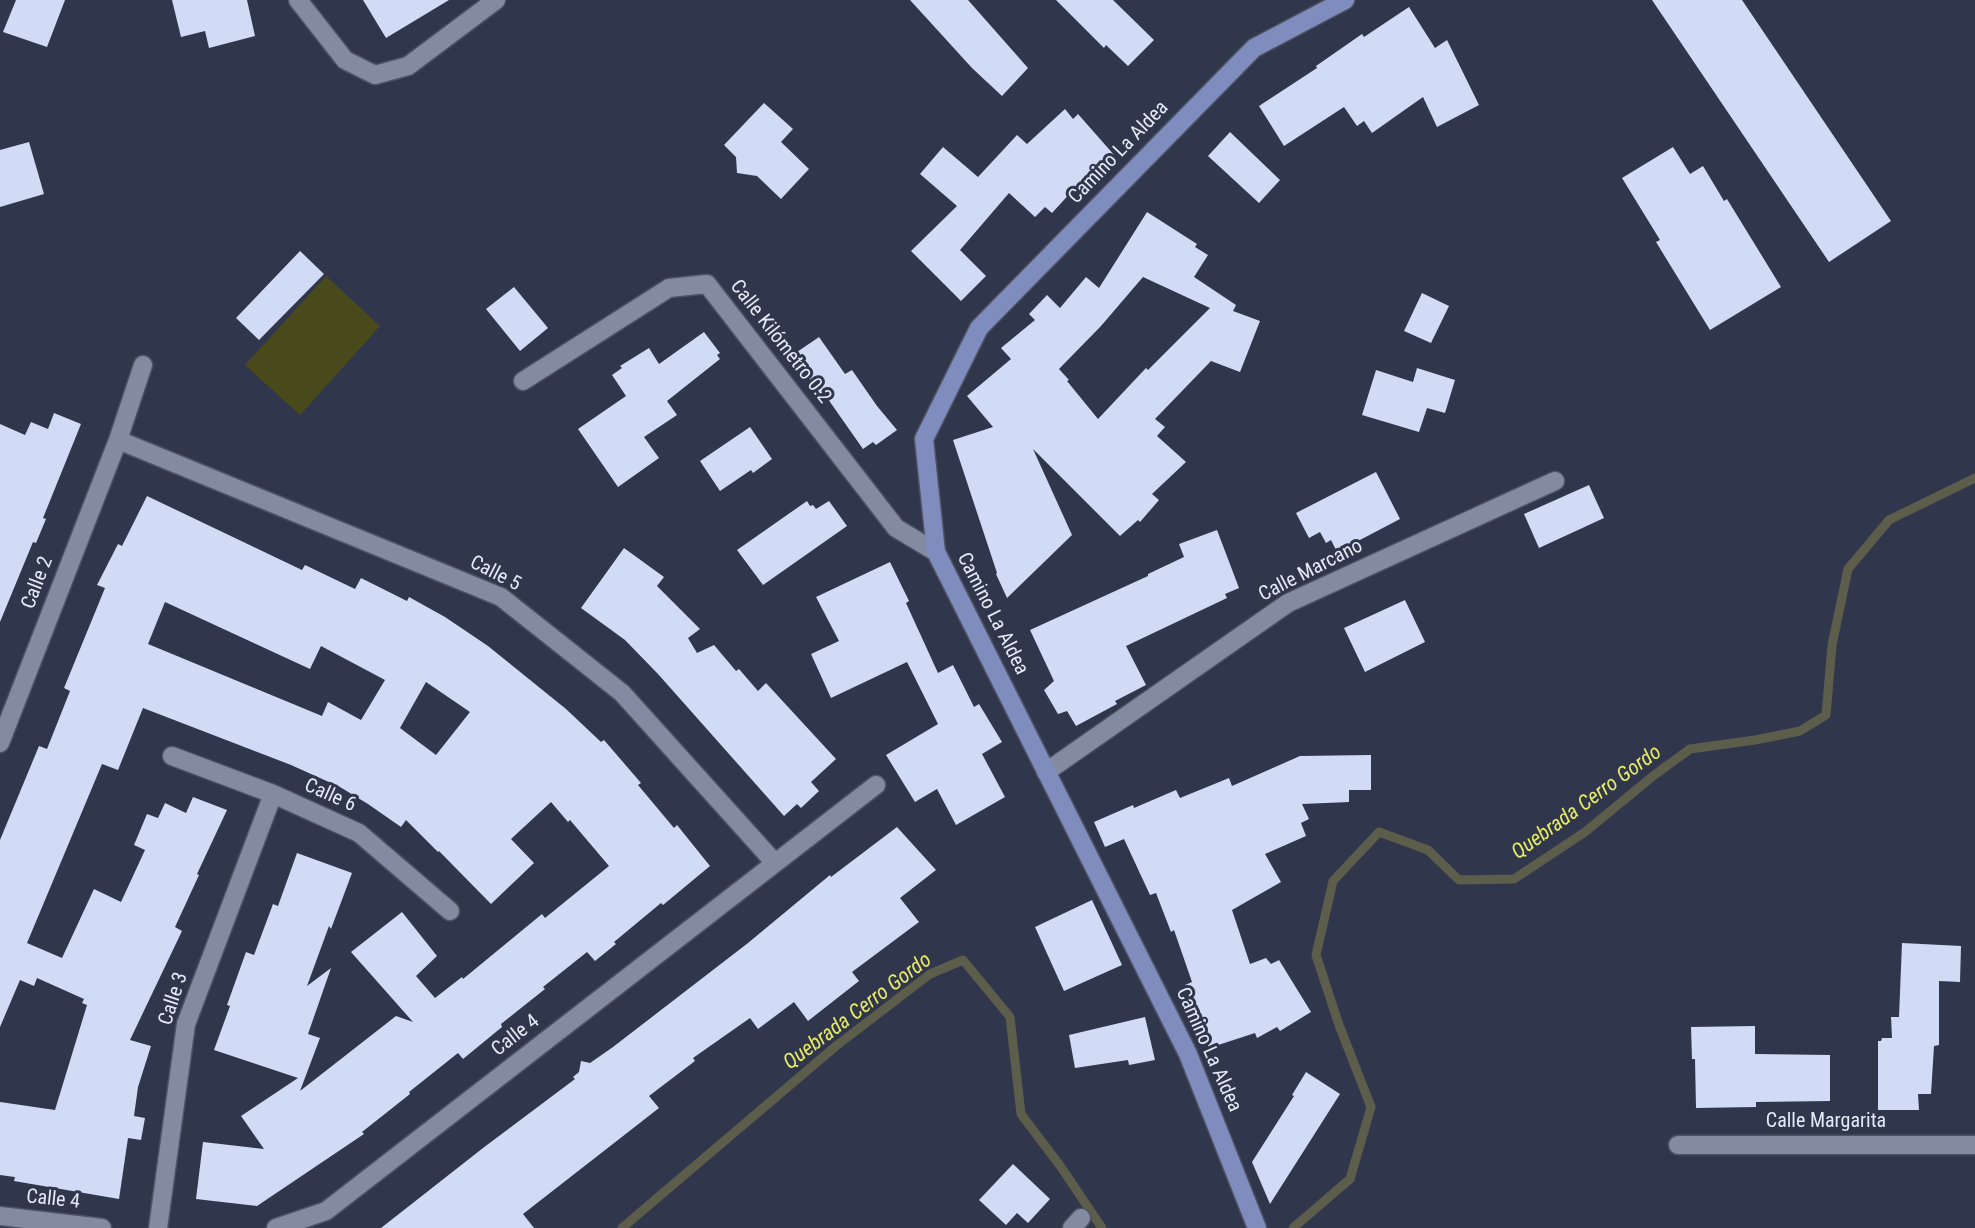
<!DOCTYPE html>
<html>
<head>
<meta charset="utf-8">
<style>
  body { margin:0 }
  canvas { display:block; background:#30364b }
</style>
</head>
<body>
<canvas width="1975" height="1228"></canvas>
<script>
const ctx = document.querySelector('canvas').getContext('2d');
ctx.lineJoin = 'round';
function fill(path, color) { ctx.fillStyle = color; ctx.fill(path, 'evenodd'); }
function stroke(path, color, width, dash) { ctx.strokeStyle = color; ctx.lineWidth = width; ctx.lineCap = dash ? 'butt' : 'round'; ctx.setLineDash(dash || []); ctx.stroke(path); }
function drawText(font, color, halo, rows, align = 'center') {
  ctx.font = font + ' "Roboto Condensed",sans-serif'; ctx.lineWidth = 6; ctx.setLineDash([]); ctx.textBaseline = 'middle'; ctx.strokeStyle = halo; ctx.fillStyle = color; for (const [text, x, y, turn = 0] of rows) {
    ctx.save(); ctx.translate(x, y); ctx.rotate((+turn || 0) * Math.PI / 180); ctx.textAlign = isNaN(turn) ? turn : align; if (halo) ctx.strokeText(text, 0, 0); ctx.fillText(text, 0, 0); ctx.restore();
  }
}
fill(new Path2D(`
  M 326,276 L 380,326 L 300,415 L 245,365 Z`), '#494a1b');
stroke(new Path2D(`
  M 622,1228 L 836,1046 L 930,974 L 963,960 L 1010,1017 L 1021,1114 L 1061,1167 L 1102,1228
  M 1293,1228 L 1350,1179 L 1371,1107 L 1339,1025 L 1316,955 L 1333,881 L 1379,832 L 1428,850 L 1459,880 L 1514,879 L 1585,832 L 1653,776 L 1690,749 L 1755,740 L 1800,731 L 1826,715 L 1832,645 L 1848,569 L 1889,520 L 1975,478`), '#5c5d4b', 9);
fill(new Path2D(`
  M 16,0 L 65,0 L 47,47 L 3,32 Z
  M 172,0 L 247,0 L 255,36 L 209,48 L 205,31 L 181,37 Z
  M 363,0 L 449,0 L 386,38 Z
  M 910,0 L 968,0 L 1028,68 L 1002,96 L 972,68 Z
  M 1056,0 L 1113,0 L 1154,40 L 1128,66 L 1106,45 L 1104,48 Z
  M 1652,0 L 1742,0 L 1891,221 L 1829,262 Z
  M 1409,7 L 1435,48 L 1447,40 L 1479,105 L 1437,127 L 1423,97 L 1372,133 L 1364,121 L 1357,126 L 1344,107 L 1284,146 L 1259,106 L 1317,68 L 1316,66 L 1362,34 L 1364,37 Z
  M 764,103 L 793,129 L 781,142 L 809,169 L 781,199 L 757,176 L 737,173 L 736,157 L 724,145 Z
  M 1065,109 L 1073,119 L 1078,114 L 1115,156 L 1088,181 L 1085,177 L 1052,213 L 1045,207 L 1035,217 L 1009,193 L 960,250 L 986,276 L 961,301 L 911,251 L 957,206 L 920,174 L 943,147 L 978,177 L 1017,135 L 1027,144 Z
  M 1230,132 L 1280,180 L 1259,203 L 1208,156 Z
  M 29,142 L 44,194 L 0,207 L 0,150 Z
  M 1673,147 L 1690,174 L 1703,166 L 1724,201 L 1727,199 L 1781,287 L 1710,330 L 1656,242 L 1660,240 L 1622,178 Z
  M 1147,212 L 1197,244 L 1195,247 L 1208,255 L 1194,277 L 1236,305 L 1233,311 L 1260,321 L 1240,372 L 1211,361 L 1155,419 L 1165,427 L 1157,436 L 1186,462 L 1152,494 L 1159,500 L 1140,522 L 1138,520 L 1120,536 L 1033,449 L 1072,535 L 1007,598 L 996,574 L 997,573 L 953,440 L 993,427 L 967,396 L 1011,359 L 1001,348 L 1035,320 L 1029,314 L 1047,295 L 1060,308 L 1086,277 L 1099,288 ZM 1143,277 L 1210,308 L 1148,370 L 1146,368 L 1098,419 L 1067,381 L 1069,380 L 1059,369 L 1101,326 Z
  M 300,251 L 324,274 L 259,340 L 236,318 Z
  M 514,287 L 548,328 L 520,351 L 486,309 Z
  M 1422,293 L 1449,306 L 1431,343 L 1404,331 Z
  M 704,332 L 720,353 L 717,355 L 720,359 L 667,401 L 677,415 L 644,437 L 659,458 L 618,487 L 578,429 L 626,396 L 612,375 L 622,368 L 620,366 L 649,348 L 659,364 Z
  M 819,337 L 845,374 L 852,370 L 877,406 L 897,430 L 876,445 L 873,442 L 863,449 L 823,392 L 820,394 L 796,360 L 800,357 L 797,352 Z
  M 1417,368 L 1455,380 L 1445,413 L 1427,408 L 1419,432 L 1362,415 L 1376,370 L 1413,382 Z
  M 54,413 L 81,424 L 43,518 L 46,519 L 36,543 L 33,542 L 0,622 L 0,424 L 25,435 L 31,422 L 48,429 Z
  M 750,427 L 772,459 L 753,473 L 751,470 L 720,491 L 700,461 Z
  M 1376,472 L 1400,519 L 1337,552 L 1331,540 L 1326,543 L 1320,532 L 1309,538 L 1296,513 Z
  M 1589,485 L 1604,518 L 1539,548 L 1524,514 Z
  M 147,496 L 302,570 L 305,565 L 355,589 L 361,578 L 407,601 L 409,597 L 445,617 L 488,646 L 566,709 L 601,742 L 604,740 L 641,783 L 638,785 L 674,828 L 677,825 L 710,866 L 663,905 L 661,903 L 614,942 L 616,944 L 595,961 L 587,952 L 543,987 L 545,989 L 501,1024 L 502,1027 L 463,1059 L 458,1053 L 409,1092 L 410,1094 L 362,1132 L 364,1134 L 257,1206 L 196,1199 L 203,1142 L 264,1149 L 241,1116 L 298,1078 L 214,1050 L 230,1006 L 227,1005 L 246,952 L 254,955 L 273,904 L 278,906 L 297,853 L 352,873 L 331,929 L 329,926 L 307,986 L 331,968 L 308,1034 L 320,1038 L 300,1091 L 396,1016 L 413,1022 L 351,952 L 402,912 L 437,956 L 416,976 L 435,998 L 462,977 L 463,979 L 542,914 L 545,918 L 609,866 L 570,820 L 568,822 L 551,802 L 511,839 L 534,863 L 491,904 L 439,851 L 438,852 L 406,820 L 401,827 L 368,804 L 340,787 L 291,765 L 143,708 L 118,770 L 102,764 L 27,943 L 62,958 L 94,889 L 121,902 L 145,850 L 134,845 L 147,814 L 158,818 L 165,803 L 186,813 L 193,797 L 227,810 L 197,874 L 199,875 L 175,927 L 182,931 L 130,1040 L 151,1046 L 138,1087 L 134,1116 L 145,1118 L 141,1140 L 128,1138 L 119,1199 L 14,1181 L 15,1177 L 0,1175 L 0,1102 L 55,1110 L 87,1005 L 82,1003 L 84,999 L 37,978 L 34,986 L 20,980 L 0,1027 L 0,840 L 39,746 L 47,749 L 70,691 L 64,688 L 105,588 L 97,585 L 118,544 L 122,546 ZM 165,602 L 310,669 L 321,646 L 385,680 L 361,720 L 328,702 L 322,716 L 148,644 ZM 426,682 L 470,712 L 436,755 L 400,728 Z
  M 807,501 L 810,506 L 813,505 L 816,509 L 829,501 L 847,526 L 763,585 L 737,550 Z
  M 1217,530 L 1239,588 L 1225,594 L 1227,598 L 1126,646 L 1146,685 L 1115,701 L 1117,704 L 1076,726 L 1067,711 L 1058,714 L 1044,690 L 1054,681 L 1030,630 L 1148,576 L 1148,574 L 1184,557 L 1179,544 Z
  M 624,548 L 664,577 L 657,586 L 700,629 L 688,638 L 697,653 L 714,645 L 736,671 L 739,669 L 758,691 L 766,683 L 836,759 L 811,782 L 819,791 L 801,808 L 797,804 L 784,816 L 658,674 L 625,640 L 581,608 Z
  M 890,562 L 909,601 L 906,603 L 938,673 L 953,665 L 974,707 L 979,704 L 1002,742 L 982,754 L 1005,797 L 956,825 L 937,789 L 915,802 L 886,755 L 938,724 L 907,662 L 831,698 L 811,654 L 839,641 L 816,597 Z
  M 1405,600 L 1425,642 L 1365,672 L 1344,628 Z
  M 1371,755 L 1371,790 L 1349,790 L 1349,802 L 1302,804 L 1309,819 L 1301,823 L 1306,836 L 1265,854 L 1281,882 L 1232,910 L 1250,964 L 1266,958 L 1271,964 L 1279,960 L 1311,1012 L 1280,1031 L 1277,1027 L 1257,1038 L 1255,1033 L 1209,1048 L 1202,1028 L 1200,1029 L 1185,985 L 1192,982 L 1174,930 L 1171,932 L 1156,893 L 1150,895 L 1124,839 L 1105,847 L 1094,822 L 1133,805 L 1134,808 L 1176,790 L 1180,798 L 1229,778 L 1232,786 L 1300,756 Z
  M 897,827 L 936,870 L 900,898 L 919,922 L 852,972 L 859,981 L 808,1021 L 794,1002 L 758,1029 L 750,1018 L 693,1058 L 695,1061 L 649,1096 L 659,1108 L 523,1214 L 534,1228 L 381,1228 L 483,1148 L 575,1079 L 573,1077 L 579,1072 L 581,1061 L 590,1063 L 613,1047 L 748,943 L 830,875 L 831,877 Z
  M 1092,900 L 1122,965 L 1064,991 L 1035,927 Z
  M 1902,943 L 1961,946 L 1960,982 L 1939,981 L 1939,1045 L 1934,1046 L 1931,1094 L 1918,1094 L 1919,1110 L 1878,1110 L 1878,1041 L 1881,1041 L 1882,1038 L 1892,1038 L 1891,1017 L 1899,1017 Z
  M 1145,1017 L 1155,1060 L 1129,1065 L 1128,1060 L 1075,1068 L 1069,1035 Z
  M 1755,1026 L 1755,1054 L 1830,1055 L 1830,1101 L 1756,1102 L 1756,1107 L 1696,1108 L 1695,1059 L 1692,1059 L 1691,1027 Z
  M 1306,1072 L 1340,1094 L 1270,1204 L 1252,1162 L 1294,1096 L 1292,1095 Z
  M 1013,1164 L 1050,1199 L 1028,1223 L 1017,1213 L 1006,1225 L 979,1200 Z`), '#d2dbf5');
const street = new Path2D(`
  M 298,0 L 345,60 L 375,75 L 408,66 L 496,0
  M 523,381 L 669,288 L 707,284 L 896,528 L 936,552
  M 118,440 L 501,597 L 622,693 L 775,863
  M 0,743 L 118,440 L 143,365
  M 172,756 L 273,794 L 359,833 L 450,911
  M 1046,772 L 1288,603 L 1555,481
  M 1678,1145 L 1975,1145
  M 0,1216 L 102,1228
  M 158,1228 L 186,1024 L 273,794
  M 276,1228 L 326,1211 L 876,785
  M 1072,1228 L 1081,1218`);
const secondary = new Path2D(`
  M 1257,1228 L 1188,1054 L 936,552 L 924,439 L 979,328 L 1254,48 L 1345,0`);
stroke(street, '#4d5264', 21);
stroke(secondary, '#4d5264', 21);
stroke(street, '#838ba3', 18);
stroke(secondary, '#7f8dbe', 18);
drawText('20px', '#e5eaf7', '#30364b', [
  ["Camino La Aldea",1119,153,-46],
  ["Calle Kilómetro 0.2",780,342,52],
  ["Calle Marcano",1311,571,-27],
  ["Calle 5",495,574,27],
  ["Calle 2",38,583,-69],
  ["Camino La Aldea",992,614,63],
  ["Calle 6",330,796,24],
  ["Calle 3",174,999,-72],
  ["Calle 4",516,1036,-38],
  ["Camino La Aldea",1208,1050,66],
  ["Calle Margarita",1826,1122],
  ["Calle 4",53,1200,6]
]);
drawText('italic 21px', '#e7eb65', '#30364b', [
  ["Quebrada Cerro Gordo",1587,803,-36],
  ["Quebrada Cerro Gordo",858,1012,-37]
]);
</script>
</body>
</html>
